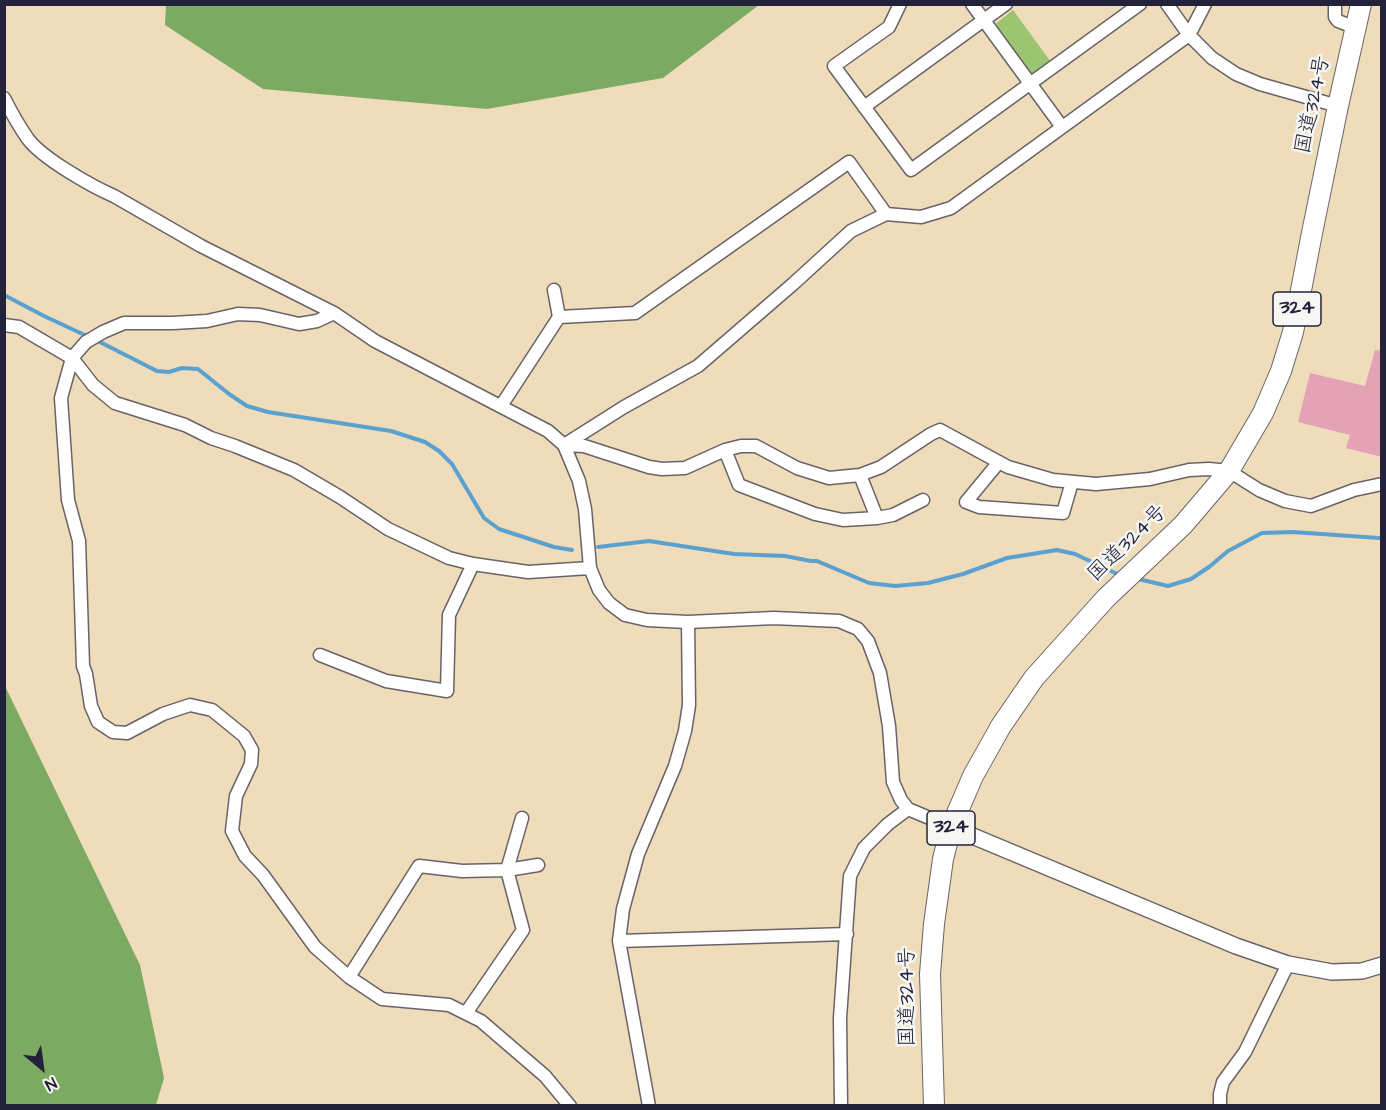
<!DOCTYPE html>
<html>
<head>
<meta charset="utf-8">
<style>
  body { margin:0 }
  #map { position:relative; width:1386px; height:1110px; overflow:hidden; background:#eedcba; font-family:"Architects Daughter",sans-serif }
  canvas { display:block }
  .frame { position:absolute; inset:0; border:6px solid #22223b; pointer-events:none }
  .north { position:absolute; left:12px; top:1038px; width:60px; height:60px; -webkit-text-stroke:4px #f6f6f2; paint-order:stroke; rotate:151deg; font-size:16px; font-weight:700; line-height:24px; text-align:center; color:#22223b }
  .north::after { content:''; display:block; margin:auto; width:21px; height:27px; background:#22223b; clip-path:polygon(50% 0,100% 100%,50% 72%,0 100%) }
</style>
</head>
<body>
<div id="map">
<canvas width="1386" height="1110"></canvas>
<div class="frame"></div>
<div class="north">N</div>
</div>
<script>
const ctx = document.querySelector('canvas').getContext('2d');
ctx.lineJoin = 'round';
function fill(path, color) { ctx.fillStyle = color; ctx.fill(path, 'evenodd'); }
function stroke(path, color, width, dash) { ctx.strokeStyle = color; ctx.lineWidth = width; ctx.lineCap = dash ? 'butt' : 'round'; ctx.setLineDash(dash || []); ctx.stroke(path); }
function drawText(font, color, halo, rows, align = 'center') {
  ctx.font = font + ' "Architects Daughter","Klee One",sans-serif'; ctx.lineWidth = 5; ctx.setLineDash([]); ctx.textBaseline = 'middle'; ctx.strokeStyle = halo; ctx.fillStyle = color; for (const [text, x, y, turn = 0] of rows) {
    ctx.save(); ctx.translate(x, y); ctx.rotate((+turn || 0) * Math.PI / 180); ctx.textAlign = isNaN(turn) ? turn : align; if (halo) ctx.strokeText(text, 0, 0); ctx.fillText(text, 0, 0); ctx.restore();
  }
}
fill(new Path2D(`
  M 1013,10 L 1051,62 L 1032,77 L 994,25 Z`), '#9cc571');
fill(new Path2D(`
  M 166,4 L 759,4 L 759,5 L 663,78 L 487,109 L 263,89 L 165,25 Z
  M 5,686 L 140,965 L 164,1078 L 156,1105 L 5,1105 Z`), '#7daa63');
stroke(new Path2D(`
  M 4,295 L 44,316 L 89,337
  M 96,340 L 157,371 L 169,372 L 182,368 L 198,369 L 229,394 L 247,406 L 268,412 L 391,431 L 425,442 L 439,451 L 452,464 L 484,518 L 499,529 L 554,547 L 572,550
  M 598,547 L 649,541 L 734,554 L 785,556 L 811,561 L 817,561 L 869,583 L 895,586 L 928,583 L 963,574 L 1007,558 L 1057,550 L 1075,554 L 1115,573 L 1122,575
  M 1138,579 L 1168,586 L 1191,579 L 1209,567 L 1228,551 L 1262,533 L 1293,532 L 1379,538`), '#5aa1d0', 4);
fill(new Path2D(`
  M 1375,350 L 1382,351 L 1382,457 L 1346,448 L 1350,435 L 1298,422 L 1310,373 L 1365,386 Z`), '#e4a2b7');
const minor = new Path2D(`
  M 900,4 L 889,27 L 834,66 L 911,170 L 1140,4
  M 972,4 L 1062,127
  M 1167,4 L 1189,35 L 1212,58 L 1236,74 L 1260,84 L 1338,106
  M 1335,4 L 1335,17 L 1338,21 L 1356,28
  M 4,98 C 11,112 19,126 28,139 C 42,158 91,186 114,196 L 201,246 L 334,313 L 375,341 L 548,431 L 564,445 L 579,481 L 585,509 L 590,568 L 599,590 L 609,603 L 625,615 L 647,620 L 688,622 L 774,618 L 839,621 L 858,629 L 868,641 L 880,673 L 889,726 L 893,782 L 901,800 L 908,809 L 951,827
  M 864,107 L 1006,4
  M 334,313 L 317,321 L 299,324 L 260,315 L 238,314 L 207,321 L 173,323 L 124,323 L 103,332 L 86,342 L 72,358 L 61,398 L 68,500 L 79,541 L 83,666 L 86,674 L 91,706 L 98,722 L 113,732 L 127,733 L 163,714 L 190,705 L 212,710 L 244,736 L 252,750 L 251,764 L 236,796 L 232,831 L 245,856 L 263,875 L 315,947 L 349,977 L 382,999 L 449,1005 L 481,1021 L 545,1076 L 570,1106
  M 559,317 L 635,313 L 849,162 L 886,214
  M 4,325 L 19,327 L 72,358 L 93,385 L 115,403 L 185,425 L 211,438 L 235,446 L 294,470 L 340,497 L 388,529 L 449,558 L 473,564 L 528,572 L 590,568
  M 501,406 L 559,317 L 554,290
  M 564,445 L 584,446 L 649,467 L 662,469 L 685,468 L 725,450 L 741,446 L 756,446 L 797,468 L 829,478 L 860,475 L 881,467 L 931,434 L 940,430 L 1008,467 L 1053,480 L 1096,484 L 1150,479 L 1189,470 L 1209,469 L 1229,471 L 1259,490 L 1285,501 L 1311,506 L 1354,490 L 1382,484
  M 564,445 L 624,407 L 698,366 L 793,284 L 851,231 L 886,214 L 921,217 L 951,208 L 1189,35 L 1205,4
  M 725,450 L 739,485 L 815,514 L 843,520 L 877,518 L 893,515 L 923,500
  M 999,462 L 966,502 L 979,507 L 1063,513 L 1072,482
  M 860,475 L 877,518
  M 320,655 L 386,681 L 447,691 L 449,615 L 473,564
  M 619,941 L 847,934
  M 349,977 L 419,866 L 462,871 L 507,870 L 538,865
  M 466,1013 L 523,930 L 507,870 L 522,818
  M 649,1106 L 619,941 L 623,909 L 638,854 L 675,766 L 685,731 L 689,705 L 688,622
  M 841,1106 L 840,1018 L 850,876 L 864,848 L 888,824 L 908,809
  M 1220,1106 L 1220,1094 L 1223,1082 L 1245,1052 L 1288,964`);
const tertiary = new Path2D(`
  M 951,827 L 1236,946 L 1288,964 L 1332,972 L 1362,971 L 1382,965`);
const trunk = new Path2D(`
  M 934,1106 L 930,974 L 934,924 L 943,859 L 951,827 L 973,776 L 1001,726 L 1034,678 L 1106,598 L 1183,525 L 1229,471 L 1263,413 L 1281,371 L 1293,332 L 1312,233 L 1338,106 L 1361,4`);
stroke(minor, '#696367', 15);
stroke(tertiary, '#696367', 18);
stroke(trunk, '#696367', 22);
stroke(minor, '#fff', 12);
stroke(tertiary, '#fff', 15);
stroke(trunk, '#fff', 20);
for (const [x, y, w] of [
  [1297,309,48],
  [951,828,48]
]) { const box = new Path2D(); box.roundRect(x - w / 2, y - 17, w, 34, 4.5); ctx.fillStyle = '#f6f6f2'; ctx.fill(box); stroke(box, '#22223b', 1.5); }
drawText('bold 20px', '#22223b', null, [
  ["324",1297,309],
  ["324",951,828]
]);
drawText('21px', '#22223b', '#f6f6f2', [
  ["国道324号",1314,105,-78],
  ["国道324号",1128,544,-44],
  ["国道324号",909,997,-90]
]);
</script>
</body>
</html>
